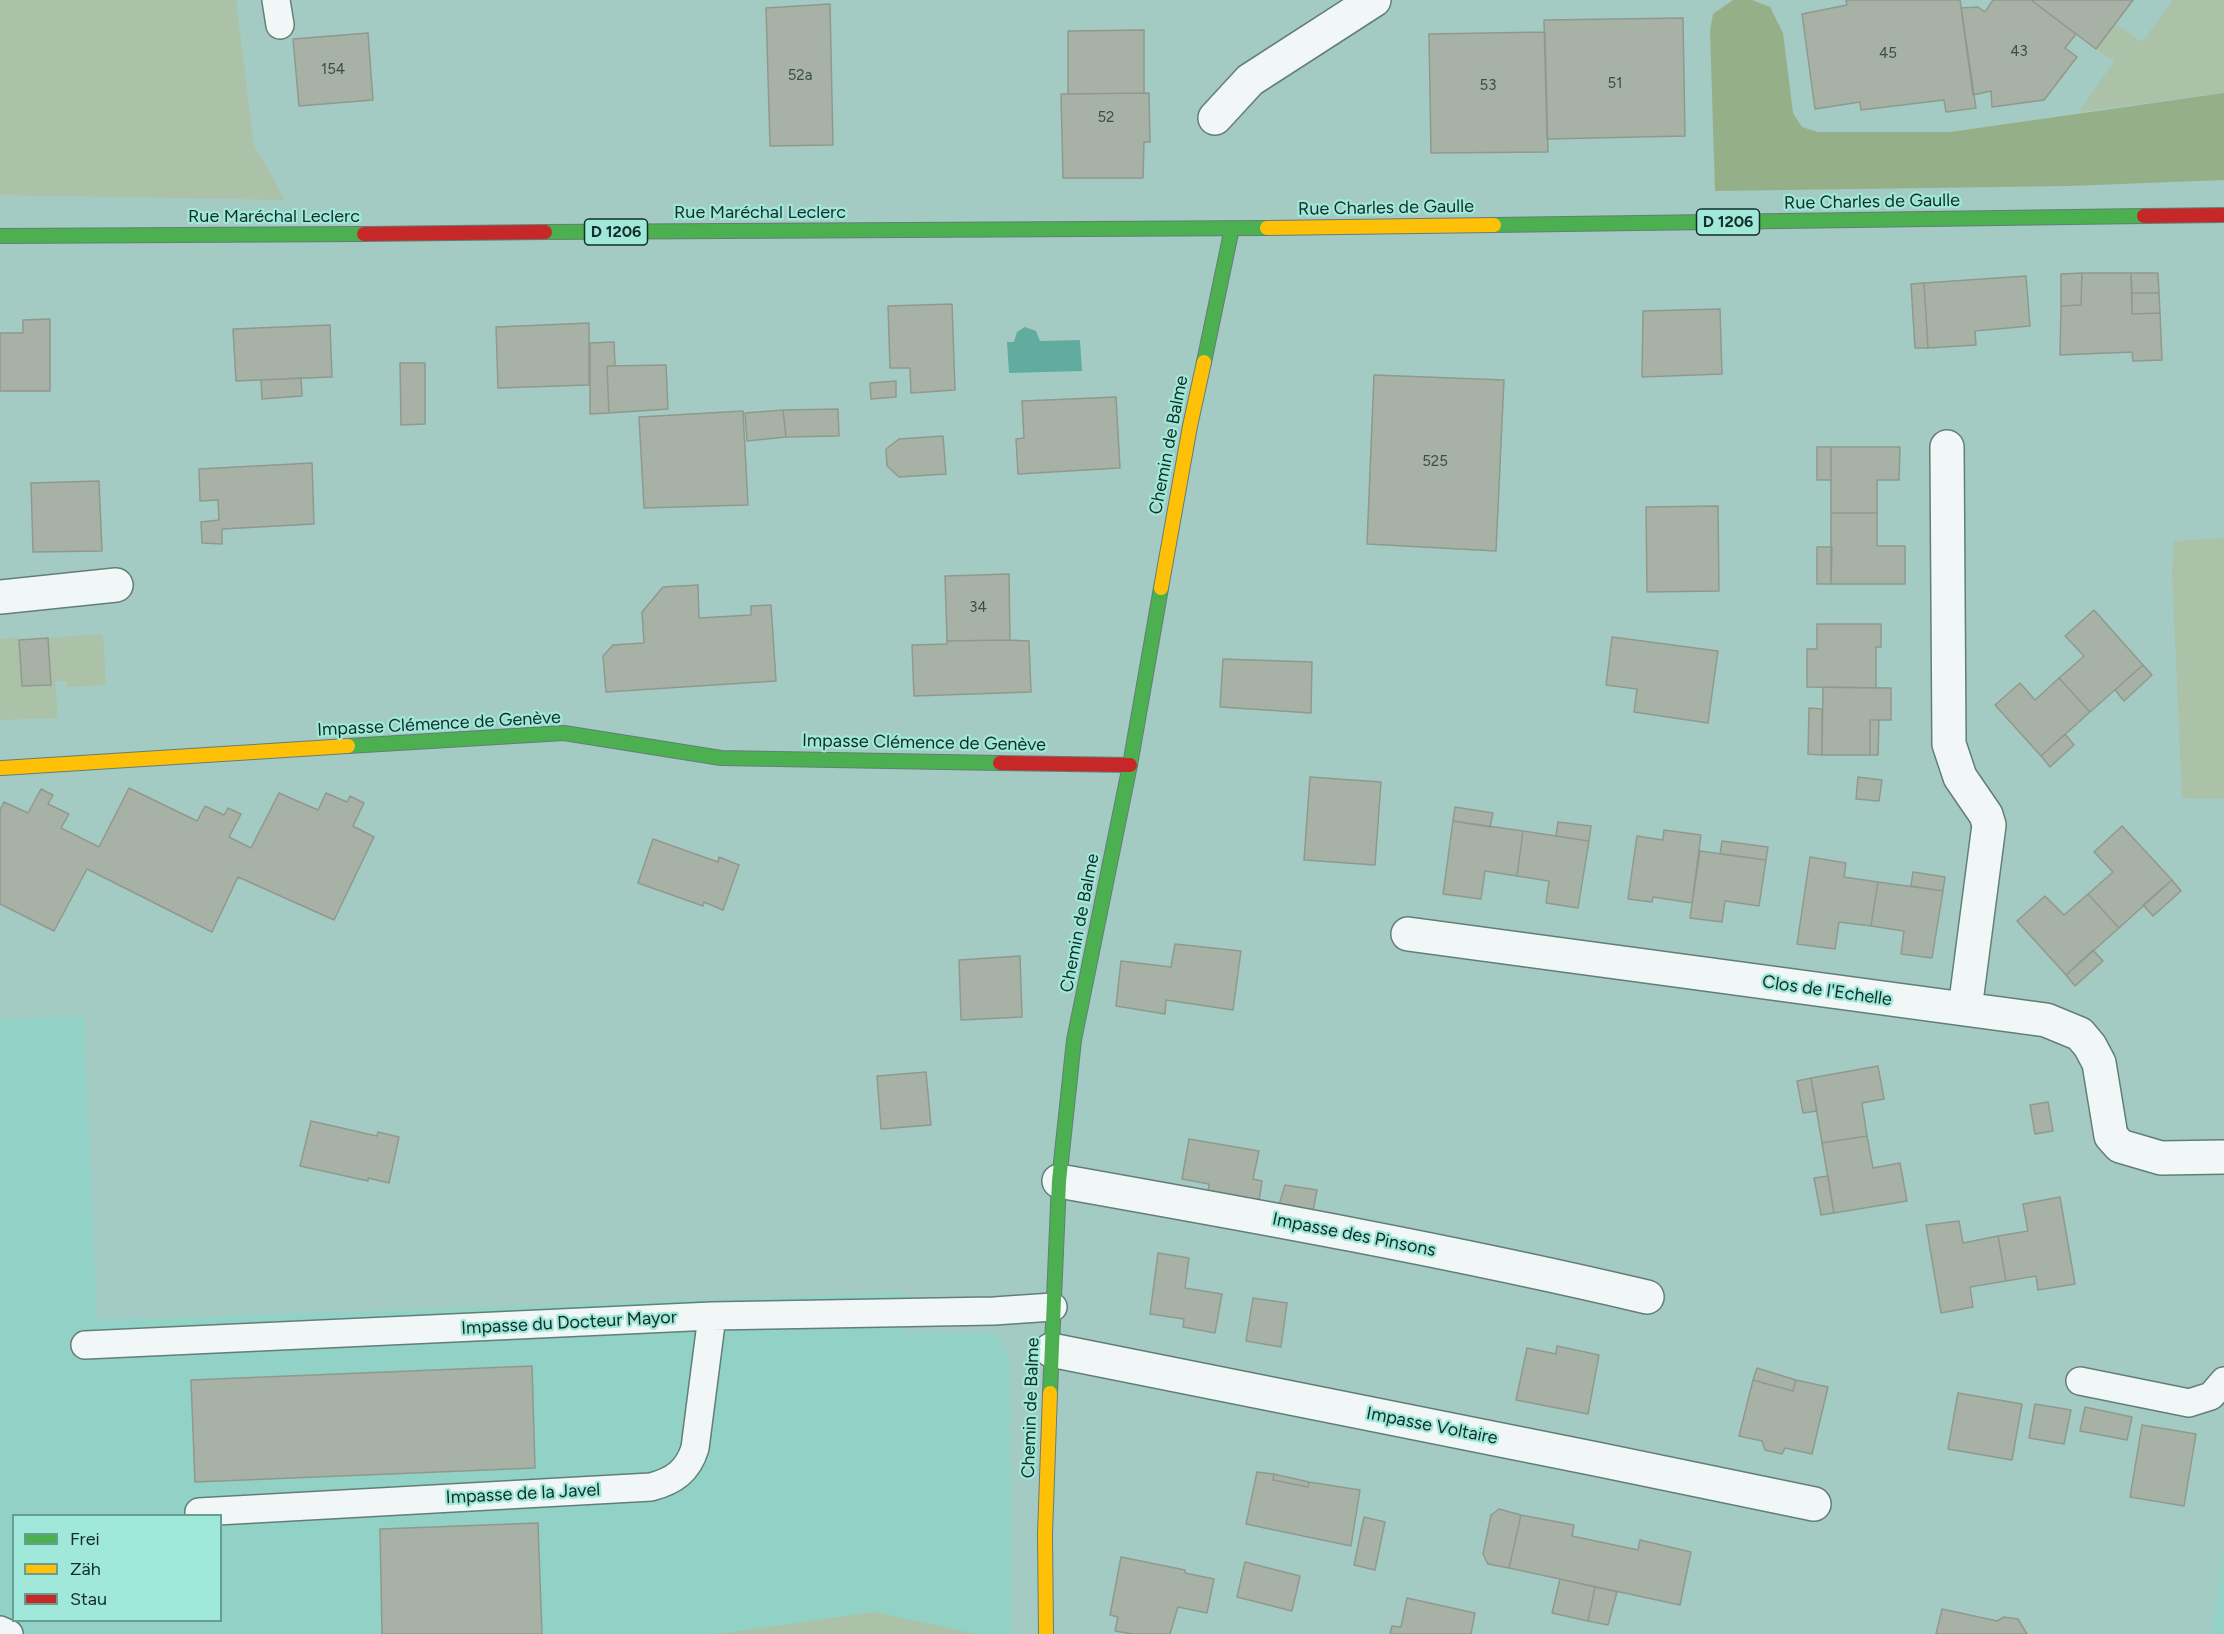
<!DOCTYPE html>
<html>
<head>
<meta charset="utf-8">
<style>
  body { margin:0 }
  #map { position:relative; width:2224px; height:1634px; overflow:hidden; background:#a4cbc3; font-family:Figtree,sans-serif }
  canvas { display:block }
  .legend { position:absolute; left:12px; top:1514px; width:210px; height:108px; box-sizing:border-box; background:#a0e8d9; border:2px solid #679e93; margin:0; padding:8px 10px; list-style:none; font-size:18px; color:#112e29 }
  .legend li { display:flex; align-items:center; gap:12px; height:30px }
  .legend b { width:30px; border:2px solid #679e93 }
</style>
</head>
<body>
<div id="map">
<canvas width="2224" height="1634"></canvas>
<ul class="legend">
<li><b style="height:8px;background:#4caf50"></b>Frei</li>
<li><b style="height:8px;background:#ffc107"></b>Zäh</li>
<li><b style="height:8px;background:#c62828"></b>Stau</li>
</ul>
</div>
<script>
const ctx = document.querySelector('canvas').getContext('2d');
ctx.lineJoin = 'round';
function fill(path, color) { ctx.fillStyle = color; ctx.fill(path, 'evenodd'); }
function stroke(path, color, width, dash) { ctx.strokeStyle = color; ctx.lineWidth = width; ctx.lineCap = dash ? 'butt' : 'round'; ctx.setLineDash(dash || []); ctx.stroke(path); }
function drawText(font, color, halo, rows, align = 'center') {
  ctx.font = font + ' Figtree,sans-serif'; ctx.lineWidth = 4.5; ctx.setLineDash([]); ctx.textBaseline = 'middle'; ctx.strokeStyle = halo; ctx.fillStyle = color; for (const [text, x, y, turn = 0] of rows) {
    ctx.save(); ctx.translate(x, y); ctx.rotate((+turn || 0) * Math.PI / 180); ctx.textAlign = isNaN(turn) ? turn : align; if (halo) ctx.strokeText(text, 0, 0); ctx.fillText(text, 0, 0); ctx.restore();
  }
}
fill(new Path2D(`
  M 84,1016 L 97,1320 L 905,1293 L 907,1332 L 995,1333 L 1010,1356 L 1012,1634 L 0,1634 L 0,1019 ZM 14,1516 L 220,1516 L 220,1620 L 14,1620 Z
  M 2224,1547 L 2224,1634 L 2211,1634 Z`), '#92d1c5');
fill(new Path2D(`
  M 0,0 L 236,0 L 254,145 L 285,200 L 0,195 Z
  M 2173,0 L 2224,0 L 2224,93 L 2079,112 L 2114,61 L 2096,49 L 2115,23 L 2142,42 Z
  M 2224,538 L 2224,799 L 2182,798 L 2172,571 L 2174,541 Z
  M 103,634 L 106,685 L 67,687 L 66,681 L 55,682 L 58,718 L 0,720 L 0,639 L 18,637 L 22,686 L 50,685 L 48,638 Z
  M 875,1612 L 976,1634 L 717,1634 Z`), '#abc2a8');
fill(new Path2D(`
  M 1733,0 L 1752,0 L 1770,7 L 1783,33 L 1793,113 L 1802,127 L 1818,132 L 1950,132 L 2224,93 L 2224,180 L 2070,186 L 1715,191 L 1710,30 L 1713,14 Z`), '#95b089');
fill(new Path2D(`
  M 1025,327 L 1036,331 L 1040,341 L 1080,340 L 1082,371 L 1009,373 L 1007,342 L 1014,342 L 1017,332 Z`), '#62ac9f');
const building = new Path2D(`
  M 1846,0 L 1960,0 L 1976,108 L 1946,112 L 1944,100 L 1861,110 L 1860,102 L 1815,109 L 1802,14 L 1847,5 Z
  M 1993,0 L 2031,0 L 2076,34 L 2065,48 L 2077,57 L 2044,100 L 1992,107 L 1991,91 L 1973,95 L 1961,8 L 1978,7 L 1985,12 Z
  M 2031,0 L 2133,0 L 2096,49 Z
  M 830,4 L 833,145 L 770,146 L 766,8 Z
  M 1683,18 L 1685,136 L 1547,139 L 1544,20 Z
  M 1144,30 L 1144,93 L 1068,94 L 1068,31 Z
  M 1545,32 L 1548,152 L 1431,153 L 1429,34 Z
  M 368,33 L 373,100 L 299,106 L 293,39 Z
  M 1149,93 L 1150,142 L 1144,142 L 1143,178 L 1063,178 L 1061,94 Z
  M 2082,273 L 2081,305 L 2061,306 L 2061,274 Z
  M 2082,273 L 2131,273 L 2132,314 L 2160,313 L 2162,360 L 2133,361 L 2132,352 L 2060,355 L 2061,306 L 2081,305 Z
  M 2131,273 L 2158,273 L 2159,293 L 2132,293 Z
  M 2026,276 L 2030,326 L 1975,331 L 1976,345 L 1928,348 L 1924,283 Z
  M 1924,283 L 1928,348 L 1915,348 L 1911,284 Z
  M 2132,293 L 2159,293 L 2160,313 L 2132,314 Z
  M 952,304 L 955,390 L 911,393 L 910,368 L 890,368 L 888,306 Z
  M 1720,309 L 1722,374 L 1642,377 L 1643,311 Z
  M 50,319 L 50,391 L 0,391 L 0,333 L 23,333 L 23,320 Z
  M 589,323 L 589,385 L 498,388 L 496,327 Z
  M 330,325 L 332,377 L 236,381 L 233,329 Z
  M 614,342 L 615,366 L 607,366 L 609,413 L 590,414 L 590,343 Z
  M 400,363 L 425,363 L 425,424 L 401,425 Z
  M 666,365 L 668,409 L 609,413 L 607,366 Z
  M 1374,375 L 1504,380 L 1496,551 L 1367,544 Z
  M 301,378 L 302,396 L 262,399 L 261,380 Z
  M 896,381 L 896,397 L 871,399 L 870,383 Z
  M 1116,397 L 1120,468 L 1018,474 L 1016,439 L 1024,438 L 1022,401 Z
  M 838,409 L 839,436 L 786,437 L 783,410 Z
  M 783,410 L 786,437 L 747,441 L 745,413 Z
  M 743,411 L 748,505 L 644,508 L 639,417 Z
  M 943,436 L 946,474 L 899,477 L 887,466 L 886,449 L 899,439 Z
  M 1817,447 L 1831,447 L 1831,480 L 1817,480 Z
  M 1831,447 L 1900,447 L 1899,480 L 1877,480 L 1877,513 L 1831,513 Z
  M 312,463 L 314,524 L 222,529 L 222,544 L 202,543 L 201,522 L 219,520 L 218,500 L 200,501 L 199,469 Z
  M 99,481 L 102,551 L 33,552 L 31,483 Z
  M 1718,506 L 1719,591 L 1647,592 L 1646,507 Z
  M 1831,513 L 1877,513 L 1877,546 L 1905,546 L 1905,584 L 1831,584 Z
  M 1817,547 L 1832,547 L 1831,584 L 1817,584 Z
  M 1009,574 L 1010,640 L 947,641 L 945,576 Z
  M 698,585 L 699,618 L 751,615 L 751,606 L 771,605 L 776,681 L 606,692 L 603,656 L 613,645 L 644,643 L 642,612 L 663,587 Z
  M 2094,610 L 2143,665 L 2090,712 L 2059,678 L 2084,656 L 2065,636 Z
  M 1817,624 L 1881,624 L 1881,647 L 1876,647 L 1876,688 L 1807,687 L 1807,649 L 1817,649 Z
  M 1612,637 L 1718,651 L 1708,723 L 1634,712 L 1637,689 L 1606,685 Z
  M 48,638 L 51,685 L 22,686 L 19,640 Z
  M 1010,640 L 1029,641 L 1031,692 L 914,696 L 912,645 L 947,644 L 947,641 Z
  M 1223,659 L 1312,662 L 1311,713 L 1220,707 Z
  M 2143,665 L 2152,675 L 2124,701 L 2115,690 Z
  M 2059,678 L 2090,712 L 2041,756 L 1995,705 L 2020,683 L 2035,700 Z
  M 1823,687 L 1891,688 L 1891,720 L 1870,720 L 1870,755 L 1822,755 Z
  M 1809,708 L 1822,709 L 1822,755 L 1808,754 Z
  M 1870,720 L 1879,720 L 1878,755 L 1870,755 Z
  M 2065,734 L 2074,745 L 2050,767 L 2041,756 Z
  M 1310,777 L 1381,782 L 1375,865 L 1304,860 Z
  M 1858,777 L 1882,780 L 1879,801 L 1856,799 Z
  M 129,788 L 197,821 L 205,806 L 224,815 L 228,808 L 241,814 L 229,837 L 251,848 L 279,793 L 318,810 L 326,793 L 347,802 L 350,796 L 364,803 L 353,826 L 374,837 L 334,920 L 238,877 L 212,932 L 87,869 L 54,931 L 0,904 L 0,810 L 4,802 L 28,813 L 41,789 L 53,795 L 48,804 L 69,814 L 61,828 L 99,847 Z
  M 1455,807 L 1493,813 L 1490,827 L 1453,821 Z
  M 1453,821 L 1523,831 L 1517,876 L 1485,871 L 1481,899 L 1443,894 Z
  M 1558,822 L 1591,826 L 1589,841 L 1556,836 Z
  M 2122,826 L 2172,880 L 2119,928 L 2088,894 L 2113,872 L 2094,852 Z
  M 1664,830 L 1701,835 L 1692,903 L 1653,897 L 1652,902 L 1628,899 L 1637,836 L 1663,840 Z
  M 1523,831 L 1589,841 L 1578,908 L 1546,903 L 1549,881 L 1517,876 Z
  M 653,839 L 718,862 L 719,857 L 739,865 L 723,910 L 704,902 L 703,906 L 638,883 Z
  M 1722,841 L 1768,847 L 1766,860 L 1720,854 Z
  M 1700,851 L 1766,860 L 1759,906 L 1725,901 L 1722,922 L 1690,918 Z
  M 1810,857 L 1846,863 L 1844,877 L 1878,882 L 1871,926 L 1839,922 L 1835,949 L 1797,944 Z
  M 1913,872 L 1945,877 L 1943,891 L 1911,886 Z
  M 2172,880 L 2181,891 L 2153,916 L 2143,905 Z
  M 1878,882 L 1943,891 L 1932,958 L 1901,954 L 1904,931 L 1871,926 Z
  M 2088,894 L 2119,928 L 2066,975 L 2017,921 L 2045,896 L 2064,915 Z
  M 1175,944 L 1241,951 L 1233,1010 L 1166,1000 L 1165,1014 L 1116,1006 L 1121,961 L 1171,967 Z
  M 2093,950 L 2103,961 L 2075,986 L 2066,975 Z
  M 1020,956 L 1022,1017 L 961,1020 L 959,960 Z
  M 1878,1066 L 1884,1099 L 1862,1103 L 1867,1136 L 1822,1143 L 1811,1078 Z
  M 926,1072 L 931,1125 L 881,1129 L 877,1076 Z
  M 1811,1078 L 1817,1111 L 1803,1113 L 1797,1081 Z
  M 2048,1102 L 2053,1131 L 2035,1134 L 2030,1105 Z
  M 311,1121 L 377,1136 L 378,1132 L 399,1137 L 389,1183 L 368,1178 L 368,1181 L 300,1166 Z
  M 1867,1136 L 1873,1168 L 1900,1163 L 1907,1201 L 1834,1213 L 1822,1143 Z
  M 1189,1139 L 1259,1151 L 1253,1179 L 1262,1181 L 1259,1201 L 1208,1192 L 1209,1184 L 1182,1179 Z
  M 1828,1176 L 1834,1213 L 1821,1215 L 1814,1178 Z
  M 1285,1185 L 1317,1190 L 1313,1211 L 1279,1205 Z
  M 2060,1197 L 2075,1284 L 2038,1290 L 2036,1276 L 2006,1281 L 1998,1236 L 2028,1231 L 2023,1204 Z
  M 1959,1221 L 1963,1243 L 1998,1236 L 2006,1281 L 1970,1287 L 1973,1307 L 1941,1313 L 1926,1225 Z
  M 1158,1253 L 1189,1258 L 1185,1288 L 1222,1294 L 1215,1333 L 1183,1327 L 1184,1319 L 1150,1314 Z
  M 1253,1298 L 1287,1303 L 1281,1347 L 1246,1341 Z
  M 1557,1346 L 1599,1355 L 1588,1414 L 1516,1400 L 1527,1348 L 1556,1354 Z
  M 532,1366 L 535,1468 L 195,1482 L 191,1380 Z
  M 1757,1368 L 1796,1380 L 1793,1391 L 1753,1380 Z
  M 1753,1380 L 1793,1391 L 1796,1380 L 1828,1387 L 1812,1454 L 1785,1448 L 1782,1454 L 1765,1450 L 1762,1441 L 1739,1436 Z
  M 1958,1393 L 2022,1404 L 2012,1460 L 1948,1449 Z
  M 2035,1404 L 2071,1410 L 2064,1444 L 2029,1438 Z
  M 2085,1407 L 2132,1417 L 2127,1440 L 2080,1431 Z
  M 2142,1425 L 2196,1434 L 2184,1506 L 2130,1497 Z
  M 1257,1472 L 1274,1474 L 1273,1480 L 1308,1487 L 1309,1482 L 1360,1490 L 1351,1546 L 1246,1524 Z
  M 1274,1474 L 1309,1482 L 1308,1487 L 1273,1480 Z
  M 1499,1509 L 1521,1515 L 1509,1568 L 1488,1564 L 1483,1554 L 1491,1515 Z
  M 1521,1515 L 1574,1525 L 1572,1536 L 1638,1550 L 1640,1540 L 1691,1552 L 1680,1605 L 1509,1568 Z
  M 1364,1517 L 1385,1522 L 1375,1570 L 1354,1565 Z
  M 538,1523 L 542,1634 L 382,1634 L 380,1529 Z
  M 1121,1557 L 1185,1570 L 1185,1573 L 1214,1579 L 1207,1613 L 1178,1607 L 1170,1634 L 1132,1634 L 1115,1631 L 1118,1617 L 1110,1615 Z
  M 1245,1562 L 1300,1576 L 1292,1611 L 1237,1597 Z
  M 1560,1579 L 1595,1587 L 1588,1621 L 1552,1613 Z
  M 1595,1587 L 1617,1592 L 1608,1625 L 1588,1621 Z
  M 1407,1598 L 1475,1613 L 1471,1634 L 1390,1634 L 1392,1626 L 1401,1627 Z
  M 1942,1609 L 1997,1621 L 2004,1617 L 2018,1619 L 2027,1634 L 1936,1634 Z`);
fill(building, '#a8b1a6');
stroke(building, '#90998e', 1.5);
const lane = new Path2D(`
  M 276,0 L 280,25
  M 85,1345 L 712,1316 L 994,1311 L 1053,1307
  M 2080,1381 L 2189,1403 L 2211,1396 L 2224,1381
  M 199,1512 L 651,1487 C 674,1481 688,1471 695,1448 L 712,1316
  M 0,1630 L 9,1634`);
const street = new Path2D(`
  M 1215,118 L 1250,80 L 1374,0
  M 1947,447 L 1949,744 L 1960,777 L 1986,815 L 1989,825 L 1965,1009
  M 0,597 L 116,585
  M 1408,934 L 2046,1020 L 2080,1034 L 2090,1046 L 2099,1063 L 2111,1136 L 2120,1146 L 2161,1158 L 2224,1157
  M 1059,1181 C 1256,1216 1452,1251 1647,1297
  M 1051,1350 L 1596,1459 L 1814,1504`);
const fast = new Path2D(`
  M 1494,225 L 2144,216
  M 545,232 L 1267,228
  M 0,236 L 364,234
  M 1204,362 L 1232,228
  M 348,746 L 564,733 L 721,758 L 1000,763
  M 1050,1393 L 1059,1181 L 1074,1040 L 1130,765 L 1161,588`);
const slow = new Path2D(`
  M 1267,228 L 1494,225
  M 1161,588 L 1190,426 L 1204,362
  M 2,768 L 348,746
  M 1046,1634 L 1045,1534 L 1050,1393`);
const jam = new Path2D(`
  M 2144,216 L 2224,215
  M 364,234 L 545,232
  M 1000,763 L 1130,765`);
stroke(lane, '#627e79', 30);
stroke(street, '#627e79', 36);
stroke(fast, '#627e79', 16);
stroke(slow, '#627e79', 16);
stroke(jam, '#627e79', 16);
stroke(lane, '#f1f7f6', 27);
stroke(street, '#f1f7f6', 33);
stroke(fast, '#4caf50', 14);
stroke(slow, '#ffc107', 14);
stroke(jam, '#c62828', 14);
drawText('15px', '#374f48', null, [
  ["43",2019,52],
  ["45",1888,54],
  ["154",333,70],
  ["52a",800,76],
  ["51",1615,84],
  ["53",1488,86],
  ["52",1106,118],
  ["525",1435,462],
  ["34",978,608]
]);
for (const [x, y, w] of [
  [1728,222,63],
  [616,232,63]
]) { const box = new Path2D(); box.roundRect(x - w / 2, y - 13, w, 26, 4.5); ctx.fillStyle = '#a0e8d9'; ctx.fill(box); stroke(box, '#112e29', 1.5); }
drawText('bold 16px', '#112e29', null, [
  ["D 1206",1728,222],
  ["D 1206",616,232]
]);
drawText('18px', '#112e29', '#a0e8d9', [
  ["Rue Charles de Gaulle",1872,202,-1],
  ["Rue Charles de Gaulle",1386,208,-1],
  ["Rue Maréchal Leclerc",760,213],
  ["Rue Maréchal Leclerc",274,217],
  ["Chemin de Balme",1169,445,-79],
  ["Impasse Clémence de Genève",439,724,-3],
  ["Impasse Clémence de Genève",924,743,1],
  ["Chemin de Balme",1080,923,-79],
  ["Clos de l'Echelle",1827,991,8],
  ["Impasse des Pinsons",1354,1235,11],
  ["Impasse du Docteur Mayor",569,1323,-3],
  ["Chemin de Balme",1031,1408,-88],
  ["Impasse Voltaire",1432,1426,11],
  ["Impasse de la Javel",523,1494,-3]
]);
</script>
</body>
</html>
